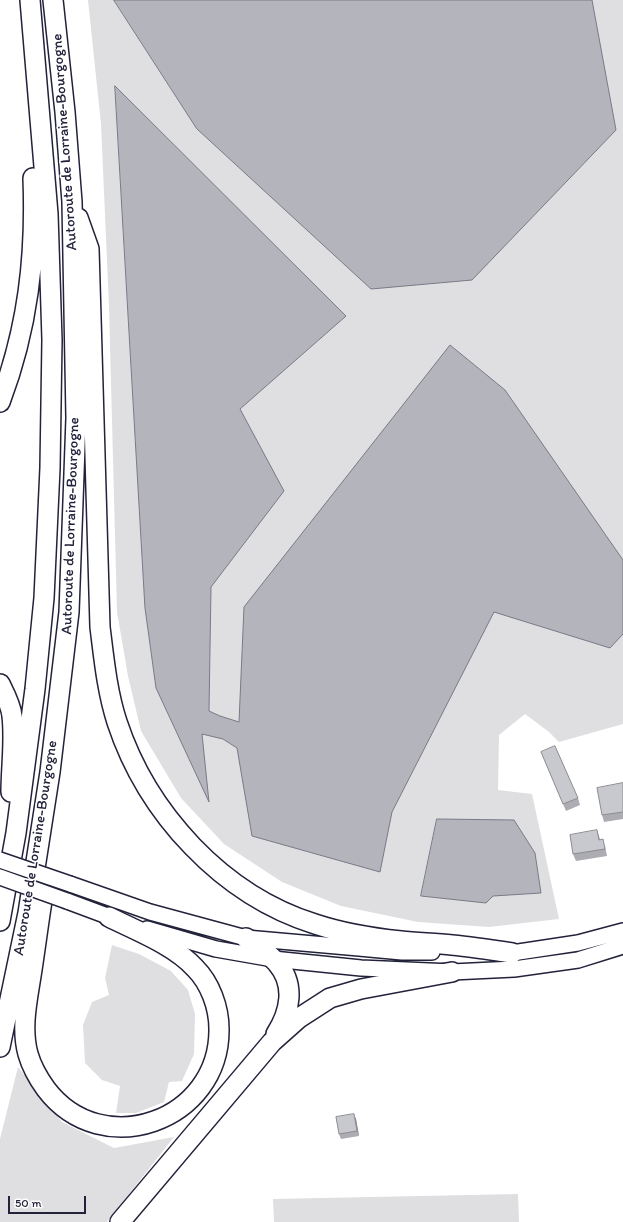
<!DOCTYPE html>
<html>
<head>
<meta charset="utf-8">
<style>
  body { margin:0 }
  #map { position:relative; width:623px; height:1222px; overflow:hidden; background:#fff; font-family:Itim,sans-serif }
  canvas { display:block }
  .scale { position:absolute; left:8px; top:1196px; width:78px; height:18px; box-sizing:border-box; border:2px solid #22223b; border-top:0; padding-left:5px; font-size:12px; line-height:14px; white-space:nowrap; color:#22223b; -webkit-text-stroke:3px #fff; paint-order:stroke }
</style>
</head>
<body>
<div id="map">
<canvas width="623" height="1222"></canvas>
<div class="scale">50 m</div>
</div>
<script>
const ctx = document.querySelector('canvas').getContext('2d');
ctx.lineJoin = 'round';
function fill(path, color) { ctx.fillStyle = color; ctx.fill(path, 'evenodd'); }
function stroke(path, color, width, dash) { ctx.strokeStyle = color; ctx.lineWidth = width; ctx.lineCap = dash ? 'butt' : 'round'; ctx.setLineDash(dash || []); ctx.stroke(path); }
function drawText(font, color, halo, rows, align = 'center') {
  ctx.font = font + ' Itim,sans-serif'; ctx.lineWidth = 3; ctx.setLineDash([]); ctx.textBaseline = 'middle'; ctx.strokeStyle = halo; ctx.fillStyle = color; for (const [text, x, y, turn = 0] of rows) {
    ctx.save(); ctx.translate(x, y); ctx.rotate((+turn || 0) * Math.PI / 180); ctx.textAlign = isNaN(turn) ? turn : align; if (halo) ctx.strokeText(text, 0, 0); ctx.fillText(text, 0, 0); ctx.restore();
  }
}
fill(new Path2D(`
  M 88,0 L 623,0 L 623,724 L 559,742 L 549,732 L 525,714 L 499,735 L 498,790 L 532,794 L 559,919 L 489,927 L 418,922 L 341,906 L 282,882 L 224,844 L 181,798 L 141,731 L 128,676 L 117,612 L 109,306 L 101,124 Z
  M 112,945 L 139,954 L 171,971 L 188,990 L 195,1014 L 194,1054 L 182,1081 L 169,1082 L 164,1102 L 136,1113 L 116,1113 L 120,1086 L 102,1080 L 85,1063 L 83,1025 L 92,1002 L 109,995 L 105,978 Z
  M 18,1067 L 62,1122 L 114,1148 L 174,1137 L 107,1222 L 0,1222 L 0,1139 Z
  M 518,1194 L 519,1222 L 274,1222 L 273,1199 Z`), '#dfdfe2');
const water = new Path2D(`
  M 114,0 L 592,0 L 616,130 L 472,280 L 371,289 L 197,129 Z
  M 115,86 L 346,316 L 240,409 L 284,491 L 211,587 L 209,711 L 220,716 L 239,722 L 244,607 L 450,345 L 505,390 L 623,560 L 623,634 L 610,648 L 494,612 L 392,812 L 380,872 L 252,836 L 237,748 L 223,739 L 202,734 L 209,802 L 156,688 L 145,608 Z
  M 437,819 L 514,820 L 535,853 L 541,893 L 493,896 L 486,903 L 421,896 Z`);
fill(water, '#b4b4bc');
stroke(water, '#7a7a88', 1);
const secondary = new Path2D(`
  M 70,884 L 150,912 L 246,938 L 359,948 L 402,952 L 432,952
  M 67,901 L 118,920
  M 147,929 L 216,949 L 273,959 L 361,968 L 452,972 L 514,969 L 578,960 L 623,946
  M 500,953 L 512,953 L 578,943 L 623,931`);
const highway = new Path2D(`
  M 78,218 L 89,249 L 100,627 C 104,659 107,691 117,722 C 147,813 222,895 315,924 C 342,933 372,938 401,941 C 418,943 435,943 452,945 C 472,947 492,950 512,953
  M 0,402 C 28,328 36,257 33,178
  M 0,684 C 5,694 11,705 12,716 C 15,741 11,767 11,792
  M 42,901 C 38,926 35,951 31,976 C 27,1001 21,1029 28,1054 C 32,1068 38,1078 46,1089 C 102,1163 220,1121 219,1029 C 219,1007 210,983 195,968 C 174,945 137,931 109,917
  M 0,921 L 16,833 L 35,689 L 44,598 L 50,468 L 52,340 L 48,214 L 30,0
  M 246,938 C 257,946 269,953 277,963 C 296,985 290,1012 276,1034
  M 0,1047 L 28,913 L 50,772 L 69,612 L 76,418 L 72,202 L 65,112 L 53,0
  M 120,1222 L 272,1042 L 299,1018 L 330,998 L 361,989 L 452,972`);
stroke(secondary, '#22223b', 18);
stroke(highway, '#22223b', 22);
stroke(secondary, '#fff', 15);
stroke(highway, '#fff', 19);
const secondaryBridge = new Path2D(`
  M 0,860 L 70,884
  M 0,877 L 67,901`);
stroke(secondaryBridge, '#22223b', 18, []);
stroke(secondaryBridge, '#fff', 15);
fill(new Path2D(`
  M 541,752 L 578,798 L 580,805 L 566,811 Z
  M 623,783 L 623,819 L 604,822 L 602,815 Z
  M 597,830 L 600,839 L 605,846 L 607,856 L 576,861 L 573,854 Z
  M 356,1119 L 359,1136 L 341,1139 L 339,1134 Z`), '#acacb2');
fill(new Path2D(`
  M 354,1114 L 356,1119 L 359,1136 L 357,1131 Z`), '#8c8c91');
const building = new Path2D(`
  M 555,746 L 578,798 L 563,804 L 541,752 Z
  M 623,783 L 623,812 L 602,815 L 597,788 Z
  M 597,830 L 599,840 L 603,839 L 605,849 L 573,854 L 570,835 Z
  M 354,1114 L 357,1131 L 339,1134 L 336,1117 Z`);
fill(building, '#c8c8cf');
stroke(building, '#8c8c91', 1);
drawText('15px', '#22223b', '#fff', [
  ["Autoroute de Lorraine-Bourgogne",65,142,-94],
  ["Autoroute de Lorraine-Bourgogne",71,526,-88],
  ["Autoroute de Lorraine-Bourgogne",36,848,-81]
]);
</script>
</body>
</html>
